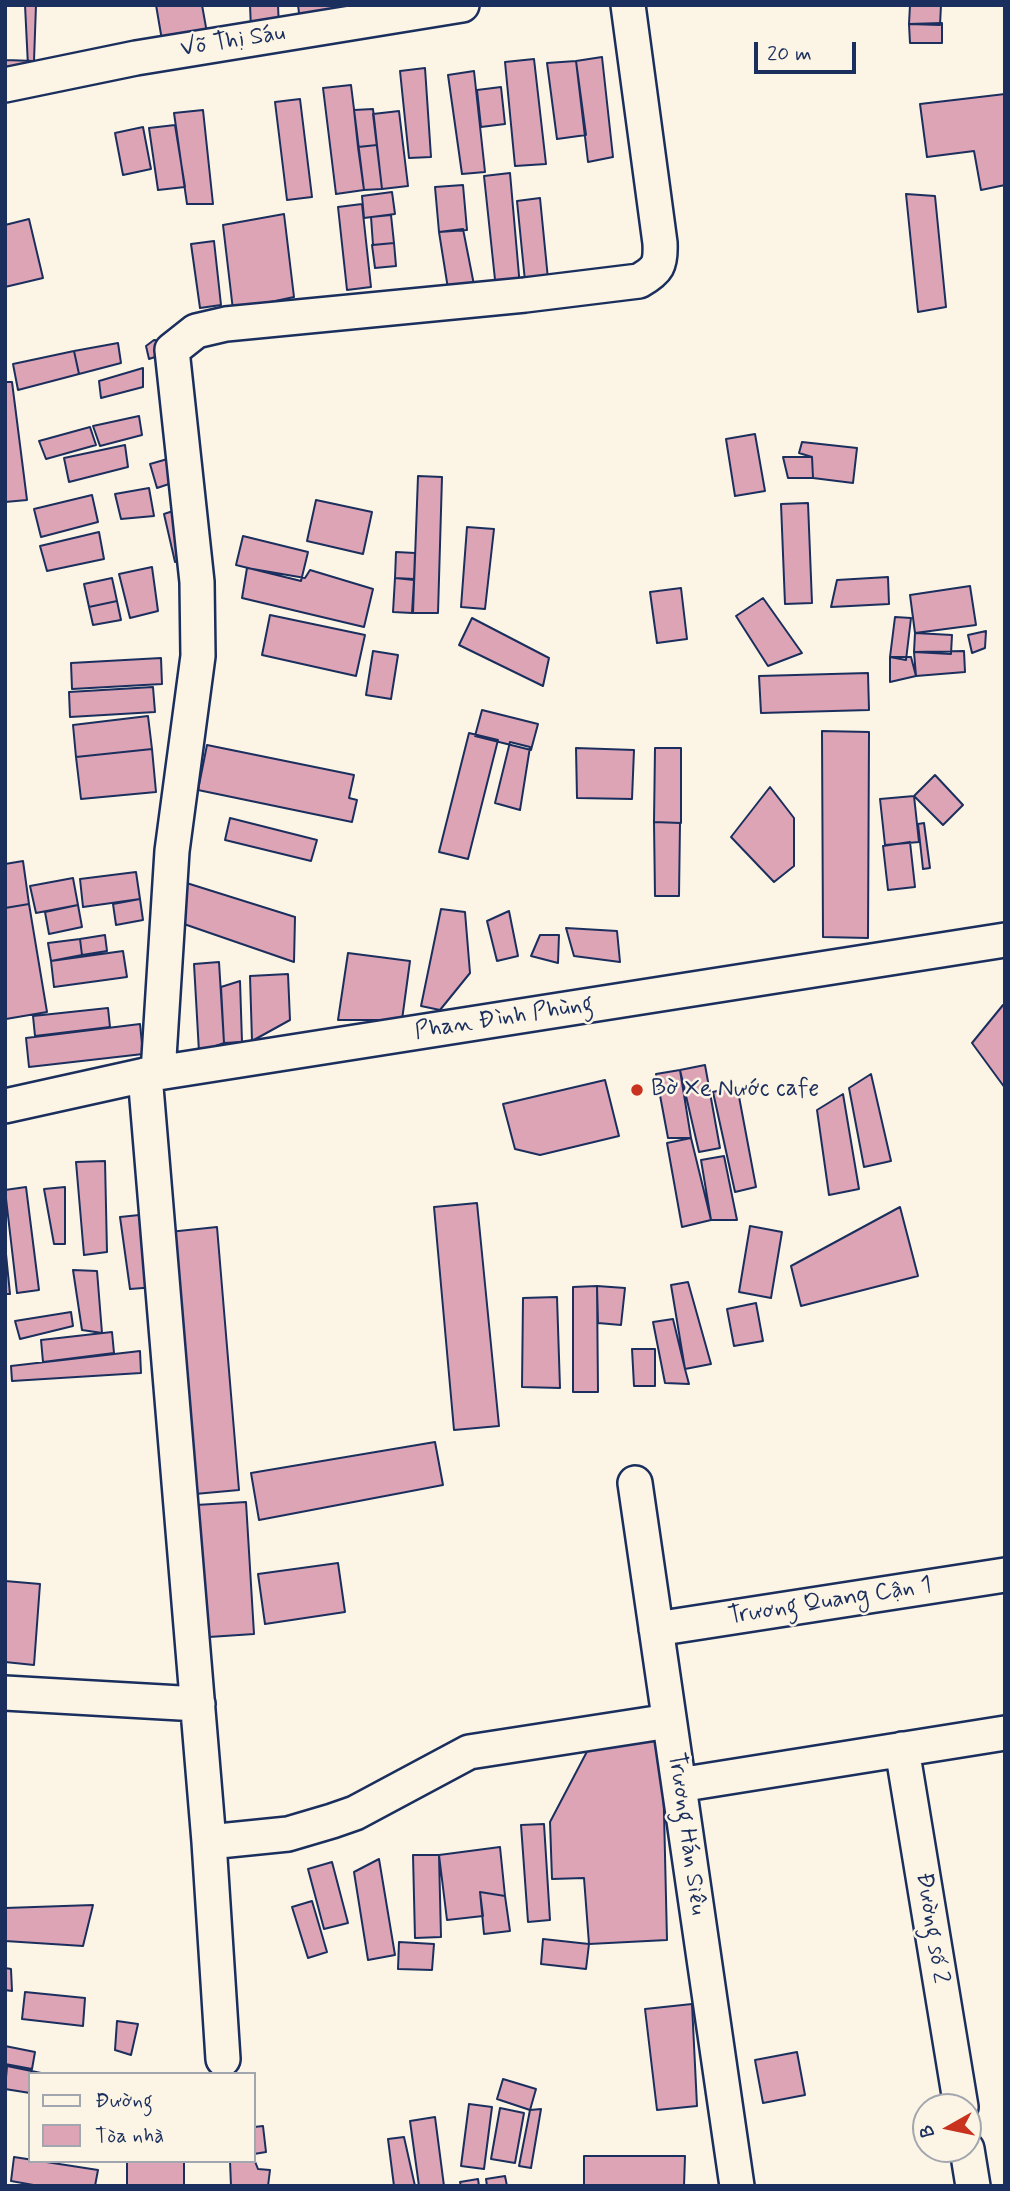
<!DOCTYPE html>
<html>
<head>
<meta charset="utf-8">
<style>
  body { margin:0 }
  #map { position:relative; width:1010px; height:2191px; overflow:hidden; background:#fcf5e5; font-family:Mynerve,sans-serif }
  canvas { display:block }
  .frame { position:absolute; inset:0; border:7px solid #1b2f5e; pointer-events:none }
  .legend { position:absolute; left:28px; top:2072px; width:228px; height:91px; box-sizing:border-box; background:#fcf5e5; border:2px solid #a2a6af; margin:0; padding:9px 12px; list-style:none; font-size:21px; color:#1b2f5e }
  .legend li { display:flex; align-items:center; gap:14px; height:35px }
  .legend b { width:35px; border:2px solid #a2a6af }
  .north { position:absolute; left:912px; top:2093px; width:70px; height:70px; box-sizing:border-box; background:#fcf5e5; border:2px solid #a2a6af; border-radius:50%; rotate:261deg; font-size:19px; font-weight:700; line-height:28px; text-align:center; color:#1b2f5e }
  .north::after { content:''; display:block; margin:auto; width:24px; height:32px; background:#c8321e; clip-path:polygon(50% 0,100% 100%,50% 72%,0 100%) }
  .scale { position:absolute; left:754px; top:42px; width:102px; height:32px; box-sizing:border-box; border:4px solid #1b2f5e; border-top:0; padding-left:9px; font-size:21px; line-height:24px; white-space:nowrap; color:#1b2f5e; -webkit-text-stroke:5px #fcf5e5; paint-order:stroke }
</style>
</head>
<body>
<div id="map">
<canvas width="1010" height="2191"></canvas>
<div class="frame"></div>
<ul class="legend">
<li><b style="height:9px;background:#fcf5e5"></b>Đường</li>
<li><b style="height:19px;background:#dda4b6"></b>Tòa nhà</li>
</ul>
<div class="north">B</div>
<div class="scale">20 m</div>
</div>
<script>
const ctx = document.querySelector('canvas').getContext('2d');
ctx.lineJoin = 'round';
function fill(path, color) { ctx.fillStyle = color; ctx.fill(path, 'evenodd'); }
function stroke(path, color, width, dash) { ctx.strokeStyle = color; ctx.lineWidth = width; ctx.lineCap = dash ? 'butt' : 'round'; ctx.setLineDash(dash || []); ctx.stroke(path); }
function drawText(font, color, halo, rows, align = 'center') {
  ctx.font = font + ' Mynerve,sans-serif'; ctx.lineWidth = 5; ctx.setLineDash([]); ctx.textBaseline = 'middle'; ctx.strokeStyle = halo; ctx.fillStyle = color; for (const [text, x, y, turn = 0] of rows) {
    ctx.save(); ctx.translate(x, y); ctx.rotate((+turn || 0) * Math.PI / 180); ctx.textAlign = isNaN(turn) ? turn : align; if (halo) ctx.strokeText(text, 0, 0); ctx.fillText(text, 0, 0); ctx.restore();
  }
}
const building = new Path2D(`
  M 5,5 L 25,5 L 28,66 L 5,67 Z
  M 5,5 L 36,5 L 34,61 L 6,60 Z
  M 156,5 L 202,5 L 209,44 L 164,52 Z
  M 250,5 L 278,5 L 279,28 L 251,29 Z
  M 298,5 L 358,5 L 300,21 Z
  M 910,5 L 941,5 L 940,25 L 909,24 Z
  M 942,23 L 942,43 L 910,43 L 909,24 Z
  M 602,57 L 613,157 L 588,162 L 576,61 Z
  M 534,59 L 546,164 L 515,166 L 505,62 Z
  M 576,61 L 586,135 L 557,139 L 547,63 Z
  M 425,68 L 431,157 L 409,158 L 400,71 Z
  M 474,71 L 485,172 L 462,174 L 448,75 Z
  M 351,85 L 364,190 L 336,194 L 323,88 Z
  M 501,87 L 505,124 L 481,127 L 477,90 Z
  M 1005,94 L 1005,185 L 981,190 L 974,151 L 927,157 L 920,104 Z
  M 300,99 L 312,197 L 287,200 L 275,102 Z
  M 373,109 L 377,145 L 358,147 L 354,110 Z
  M 203,110 L 213,204 L 187,204 L 174,113 Z
  M 399,111 L 408,186 L 382,189 L 373,114 Z
  M 175,125 L 185,187 L 158,190 L 149,128 Z
  M 143,127 L 151,169 L 123,175 L 115,133 Z
  M 377,145 L 382,189 L 364,190 L 358,147 Z
  M 510,173 L 520,287 L 496,289 L 484,176 Z
  M 463,185 L 467,230 L 439,232 L 435,187 Z
  M 392,192 L 395,214 L 364,218 L 362,196 Z
  M 906,194 L 935,196 L 946,307 L 918,312 Z
  M 540,198 L 549,289 L 526,291 L 517,201 Z
  M 362,204 L 371,287 L 347,290 L 338,207 Z
  M 284,214 L 294,297 L 233,310 L 223,225 Z
  M 391,215 L 394,243 L 373,245 L 371,217 Z
  M 29,219 L 43,278 L 5,287 L 5,225 Z
  M 463,229 L 475,290 L 449,295 L 439,232 Z
  M 214,241 L 221,305 L 200,308 L 191,244 Z
  M 394,243 L 396,266 L 375,268 L 372,245 Z
  M 154,340 L 163,341 L 161,355 L 149,359 L 146,346 Z
  M 118,343 L 121,363 L 79,374 L 74,351 Z
  M 74,351 L 79,374 L 18,390 L 13,364 Z
  M 143,368 L 143,387 L 101,398 L 99,381 Z
  M 5,382 L 12,382 L 27,500 L 5,502 Z
  M 139,416 L 142,435 L 100,446 L 93,426 Z
  M 90,427 L 96,445 L 46,459 L 39,441 Z
  M 755,434 L 765,491 L 735,496 L 726,439 Z
  M 802,442 L 857,448 L 853,483 L 813,478 L 812,457 L 799,453 Z
  M 125,445 L 128,467 L 69,482 L 64,458 Z
  M 783,457 L 812,457 L 813,478 L 788,478 Z
  M 171,458 L 181,480 L 157,488 L 150,464 Z
  M 418,476 L 442,477 L 438,613 L 413,613 Z
  M 149,488 L 154,516 L 121,519 L 115,494 Z
  M 92,495 L 98,522 L 41,537 L 34,509 Z
  M 316,500 L 372,512 L 363,554 L 307,541 Z
  M 808,503 L 812,603 L 785,604 L 781,504 Z
  M 185,507 L 193,558 L 175,562 L 164,514 Z
  M 467,527 L 494,529 L 485,609 L 461,607 Z
  M 99,532 L 104,559 L 47,571 L 40,546 Z
  M 243,536 L 308,552 L 301,581 L 236,565 Z
  M 396,552 L 415,553 L 414,579 L 395,578 Z
  M 152,567 L 158,611 L 130,618 L 119,574 Z
  M 247,568 L 305,578 L 310,570 L 373,589 L 364,627 L 242,598 Z
  M 888,577 L 889,604 L 831,607 L 837,580 Z
  M 112,578 L 117,601 L 89,607 L 84,584 Z
  M 395,578 L 414,580 L 412,613 L 393,612 Z
  M 970,586 L 976,625 L 915,633 L 910,595 Z
  M 681,588 L 687,639 L 657,643 L 650,592 Z
  M 763,598 L 802,653 L 768,666 L 736,616 Z
  M 117,601 L 121,620 L 93,625 L 89,607 Z
  M 270,615 L 365,635 L 356,676 L 262,655 Z
  M 895,617 L 911,618 L 906,660 L 890,657 Z
  M 472,618 L 549,658 L 543,686 L 459,645 Z
  M 986,631 L 985,648 L 972,653 L 968,635 Z
  M 915,633 L 952,635 L 951,654 L 914,652 Z
  M 373,651 L 398,655 L 391,699 L 366,695 Z
  M 964,651 L 965,672 L 916,676 L 914,652 Z
  M 890,657 L 911,657 L 916,676 L 890,682 Z
  M 161,658 L 162,684 L 72,689 L 71,663 Z
  M 868,673 L 869,710 L 761,713 L 759,676 Z
  M 153,687 L 155,712 L 70,717 L 69,692 Z
  M 482,710 L 538,724 L 531,750 L 475,736 Z
  M 148,716 L 152,749 L 76,757 L 73,725 Z
  M 822,731 L 869,732 L 868,938 L 823,937 Z
  M 469,733 L 498,740 L 468,859 L 439,852 Z
  M 510,742 L 530,747 L 520,810 L 495,803 Z
  M 207,745 L 354,775 L 349,798 L 357,800 L 352,822 L 198,790 Z
  M 576,748 L 634,750 L 632,799 L 577,798 Z
  M 655,748 L 681,748 L 681,823 L 654,822 Z
  M 152,749 L 156,792 L 81,799 L 76,757 Z
  M 935,775 L 963,805 L 943,825 L 914,796 Z
  M 770,787 L 794,818 L 794,866 L 774,882 L 731,837 Z
  M 914,796 L 919,842 L 885,845 L 880,799 Z
  M 230,818 L 317,840 L 311,861 L 225,840 Z
  M 654,822 L 680,823 L 679,896 L 655,896 Z
  M 924,823 L 930,868 L 923,869 L 918,824 Z
  M 910,842 L 915,887 L 888,890 L 883,846 Z
  M 23,861 L 29,904 L 5,908 L 5,864 Z
  M 136,872 L 140,899 L 83,907 L 80,879 Z
  M 73,878 L 78,905 L 36,913 L 30,886 Z
  M 177,880 L 295,917 L 294,962 L 181,923 Z
  M 140,899 L 143,920 L 116,925 L 113,904 Z
  M 29,904 L 47,1012 L 6,1019 L 5,908 Z
  M 78,905 L 82,927 L 49,934 L 45,912 Z
  M 441,909 L 465,912 L 470,973 L 440,1010 L 421,1006 Z
  M 509,911 L 518,956 L 497,961 L 487,921 Z
  M 566,928 L 617,931 L 620,962 L 574,956 Z
  M 105,935 L 107,951 L 82,955 L 80,939 Z
  M 540,935 L 559,935 L 558,963 L 531,956 Z
  M 80,939 L 82,955 L 51,961 L 48,943 Z
  M 123,951 L 127,977 L 54,987 L 51,961 Z
  M 348,953 L 410,961 L 402,1020 L 338,1020 Z
  M 219,962 L 224,1043 L 199,1052 L 194,964 Z
  M 288,974 L 290,1020 L 252,1041 L 250,976 Z
  M 240,981 L 242,1042 L 224,1043 L 221,987 Z
  M 1003,1005 L 1005,1007 L 1005,1088 L 972,1043 Z
  M 108,1008 L 110,1027 L 35,1036 L 33,1016 Z
  M 140,1024 L 143,1054 L 29,1067 L 26,1038 Z
  M 705,1065 L 720,1148 L 699,1152 L 680,1070 Z
  M 680,1070 L 691,1138 L 668,1138 L 656,1074 Z
  M 871,1074 L 891,1161 L 864,1167 L 849,1088 Z
  M 605,1080 L 619,1136 L 540,1155 L 515,1149 L 503,1104 Z
  M 737,1086 L 756,1187 L 735,1192 L 713,1092 Z
  M 843,1094 L 859,1189 L 829,1195 L 817,1110 Z
  M 691,1138 L 711,1220 L 682,1227 L 667,1143 Z
  M 724,1156 L 737,1220 L 711,1220 L 701,1160 Z
  M 105,1161 L 107,1252 L 84,1255 L 76,1162 Z
  M 26,1187 L 39,1290 L 17,1293 L 5,1190 Z
  M 65,1187 L 65,1244 L 54,1244 L 44,1189 Z
  M 477,1203 L 499,1426 L 454,1430 L 434,1207 Z
  M 900,1207 L 918,1276 L 801,1306 L 791,1266 Z
  M 149,1214 L 156,1287 L 130,1289 L 120,1217 Z
  M 750,1226 L 782,1232 L 771,1298 L 739,1292 Z
  M 217,1227 L 239,1490 L 195,1494 L 169,1232 Z
  M 5,1244 L 10,1294 L 5,1294 Z
  M 73,1270 L 97,1271 L 102,1333 L 82,1330 Z
  M 688,1282 L 711,1364 L 685,1369 L 671,1285 Z
  M 597,1286 L 598,1392 L 573,1392 L 573,1287 Z
  M 597,1286 L 625,1288 L 621,1325 L 598,1323 Z
  M 557,1297 L 560,1388 L 522,1387 L 523,1298 Z
  M 756,1303 L 763,1341 L 734,1346 L 727,1309 Z
  M 71,1312 L 73,1326 L 20,1339 L 15,1321 Z
  M 673,1319 L 685,1369 L 689,1384 L 665,1383 L 653,1322 Z
  M 112,1332 L 114,1353 L 43,1362 L 41,1340 Z
  M 632,1349 L 655,1349 L 655,1386 L 634,1386 Z
  M 140,1351 L 141,1373 L 12,1381 L 11,1366 Z
  M 435,1442 L 443,1485 L 259,1520 L 251,1473 Z
  M 246,1502 L 254,1634 L 209,1637 L 196,1505 Z
  M 338,1563 L 345,1612 L 265,1624 L 258,1574 Z
  M 5,1581 L 40,1584 L 34,1665 L 5,1662 Z
  M 662,1728 L 667,1940 L 589,1944 L 584,1878 L 552,1879 L 550,1822 L 592,1742 Z
  M 544,1824 L 550,1920 L 528,1922 L 521,1825 Z
  M 500,1847 L 505,1896 L 480,1892 L 483,1916 L 447,1920 L 439,1855 Z
  M 413,1855 L 439,1855 L 441,1937 L 415,1938 Z
  M 379,1859 L 395,1955 L 368,1960 L 354,1872 Z
  M 332,1862 L 348,1923 L 324,1929 L 308,1869 Z
  M 480,1892 L 505,1896 L 510,1931 L 484,1934 Z
  M 312,1901 L 327,1952 L 308,1958 L 292,1907 Z
  M 93,1905 L 83,1946 L 5,1941 L 5,1908 Z
  M 543,1939 L 589,1944 L 586,1969 L 541,1964 Z
  M 399,1942 L 434,1944 L 432,1970 L 398,1969 Z
  M 5,1968 L 11,1969 L 12,1991 L 5,1990 Z
  M 25,1992 L 85,1998 L 83,2026 L 22,2019 Z
  M 692,2004 L 697,2106 L 657,2110 L 645,2009 Z
  M 117,2021 L 138,2024 L 131,2055 L 115,2050 Z
  M 5,2046 L 35,2052 L 32,2069 L 5,2064 Z
  M 797,2052 L 805,2095 L 763,2103 L 755,2060 Z
  M 7,2066 L 46,2074 L 30,2074 L 30,2093 L 5,2089 Z
  M 503,2079 L 536,2089 L 530,2110 L 497,2099 Z
  M 469,2104 L 492,2107 L 484,2169 L 461,2166 Z
  M 500,2108 L 524,2113 L 515,2163 L 491,2159 Z
  M 541,2109 L 531,2168 L 519,2166 L 530,2110 Z
  M 435,2117 L 444,2186 L 419,2186 L 410,2121 Z
  M 263,2126 L 266,2152 L 254,2154 L 254,2127 Z
  M 404,2137 L 415,2186 L 394,2186 L 388,2139 Z
  M 584,2156 L 685,2156 L 684,2186 L 584,2186 Z
  M 14,2157 L 98,2170 L 95,2186 L 39,2186 L 11,2181 Z
  M 254,2159 L 258,2169 L 270,2170 L 268,2186 L 231,2186 L 230,2161 L 254,2161 Z
  M 127,2161 L 184,2161 L 184,2186 L 127,2186 Z
  M 505,2176 L 507,2186 L 487,2186 L 486,2179 Z
  M 478,2179 L 479,2186 L 461,2186 L 460,2182 Z`);
fill(building, '#dda4b6');
stroke(building, '#1b2f5e', 2);
const minor = new Path2D(`
  M 5,85 L 136,58 L 462,5
  M 158,1073 L 172,851 L 198,656 L 197,582 L 172,350 L 196,331 L 226,324 L 525,295 L 639,281 C 658,270 661,265 660,243 L 628,5
  M 145,1075 L 209,1842 L 223,2059
  M 5,1106 L 145,1075 L 1005,940
  M 635,1483 L 737,2186
  M 656,1629 L 1005,1575
  M 5,1693 L 198,1704
  M 902,1749 L 961,2107
  M 679,1785 L 1005,1733
  M 209,1842 L 288,1834 L 332,1821 L 355,1813 L 469,1752 L 669,1721
  M 967,2149 L 973,2186`);
stroke(minor, '#1b2f5e', 38);
stroke(minor, '#fcf5e5', 33);
for (const [x, y, r, color] of [
  [637,1090,7,"#c8321e"]
]) { const dot = new Path2D(); dot.arc(x, y, r, 0, 2 * Math.PI); ctx.fillStyle = color; ctx.fill(dot); stroke(dot, '#fcf5e5', 2.5); }
drawText('24px', '#1b2f5e', '#fcf5e5', [
  ["Võ Thị Sáu",233,42,-9],
  ["Phan Đình Phùng",504,1019,-9],
  ["Trương Quang Cận 1",830,1602,-9],
  ["Trương Hán Siêu",686,1834,82],
  ["Đường số 2",931,1928,81]
]);
drawText('24px', '#1b2f5e', '#fcf5e5', [
  ["Bờ Xe Nước cafe",651,1090]
], 'left');
</script>
</body>
</html>
